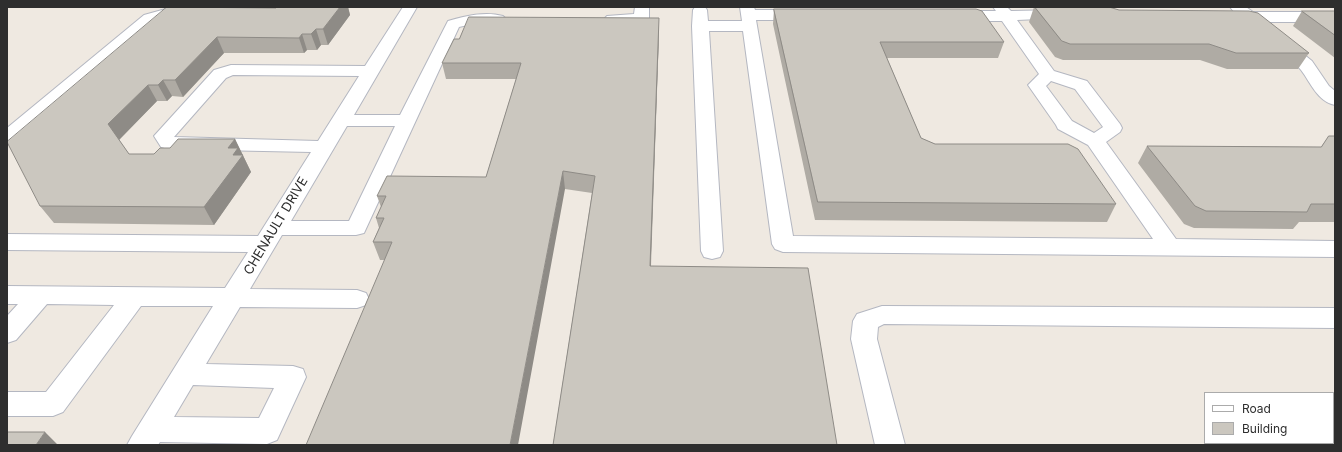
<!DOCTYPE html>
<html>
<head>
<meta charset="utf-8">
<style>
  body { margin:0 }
  #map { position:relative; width:1342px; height:452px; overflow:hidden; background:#efe9e1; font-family:Inter,sans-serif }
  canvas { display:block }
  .frame { position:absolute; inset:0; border:8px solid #2e2e2e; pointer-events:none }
  .legend { position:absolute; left:1204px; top:392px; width:130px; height:52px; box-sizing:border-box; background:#fff; border:1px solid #ababab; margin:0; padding:5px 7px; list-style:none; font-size:12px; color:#2e2e2e }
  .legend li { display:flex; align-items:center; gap:8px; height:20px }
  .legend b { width:20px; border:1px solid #ababab }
</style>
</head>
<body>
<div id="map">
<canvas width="1342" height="452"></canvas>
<div class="frame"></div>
<ul class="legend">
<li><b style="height:5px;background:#fff"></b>Road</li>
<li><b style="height:11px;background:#cbc7bf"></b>Building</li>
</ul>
</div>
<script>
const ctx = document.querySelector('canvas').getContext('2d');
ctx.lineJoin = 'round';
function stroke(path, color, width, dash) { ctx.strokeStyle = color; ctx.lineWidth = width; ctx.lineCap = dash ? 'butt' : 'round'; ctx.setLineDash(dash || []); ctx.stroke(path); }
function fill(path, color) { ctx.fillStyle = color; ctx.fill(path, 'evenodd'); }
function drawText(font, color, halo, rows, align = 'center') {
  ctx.font = font + ' Inter,sans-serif'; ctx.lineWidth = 4; ctx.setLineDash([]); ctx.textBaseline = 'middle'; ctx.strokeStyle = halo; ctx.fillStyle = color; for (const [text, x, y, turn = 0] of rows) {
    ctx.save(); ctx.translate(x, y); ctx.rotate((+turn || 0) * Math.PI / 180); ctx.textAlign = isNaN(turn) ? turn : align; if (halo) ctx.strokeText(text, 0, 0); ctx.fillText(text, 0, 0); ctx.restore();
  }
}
const minor = new Path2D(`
  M 173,7 L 193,8 L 191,11 L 154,21 L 14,142 L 7,144 L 7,128 L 144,15 Z
  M 403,7 L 417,7 L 354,115 L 400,115 L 448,21 C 465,16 485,11 503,16 L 506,19 L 503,22 C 489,26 474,23 459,27 L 364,233 L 356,235 L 282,235 L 250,289 L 357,290 L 366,293 L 369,299 L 366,305 L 357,308 L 240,307 L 206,364 L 293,366 L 303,369 L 306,377 L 277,440 L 267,444 L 160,442 L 158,445 L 127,445 L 132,436 L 213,306 L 141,306 L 63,412 L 53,416 L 7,416 L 7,392 L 46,392 L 114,305 L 47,304 L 16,340 L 7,343 L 7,316 L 18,304 L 7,304 L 7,286 L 225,288 L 248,252 L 7,250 L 7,234 L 258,236 L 311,152 L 168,149 L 161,147 L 154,136 L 214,70 L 231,65 L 365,66 ZM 233,75 L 359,76 L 318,141 L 174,137 L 226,78 ZM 347,126 L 395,126 L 349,221 L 291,221 ZM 193,385 L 274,388 L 259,418 L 174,417 Z
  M 635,7 L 649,7 L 649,19 L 646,22 L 612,24 L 607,22 L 604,19 L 607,16 L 634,14 Z
  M 695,7 L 705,7 L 707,10 L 708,21 L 742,21 L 740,7 L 754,7 L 755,10 L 803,10 L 808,12 L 811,15 L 808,18 L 803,20 L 756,20 L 793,236 L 1153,239 L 1088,145 L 1058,129 L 1056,125 L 1028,85 L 1039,74 L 1002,21 L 955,21 L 950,19 L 947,16 L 950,13 L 955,11 L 996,11 L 993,7 L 1007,7 L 1011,11 L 1061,10 L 1066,11 L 1068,14 L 1066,17 L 1061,18 L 1017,20 L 1054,71 L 1087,81 L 1120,124 L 1122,128 L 1120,132 L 1106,142 L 1176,239 L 1335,241 L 1335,257 L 783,252 L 775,249 L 772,244 L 743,31 L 709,31 L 723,251 L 720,257 L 712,259 L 704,257 L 701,251 L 692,26 L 693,10 ZM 1051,81 L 1075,89 L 1103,127 L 1094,133 L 1072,121 L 1046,86 Z
  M 1230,7 L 1246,7 L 1253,12 L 1335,12 L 1335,22 L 1249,22 L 1222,19 L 1219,16 L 1222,13 L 1234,12 Z
  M 1280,38 L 1286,40 L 1312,61 L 1329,86 L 1335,91 L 1335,105 C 1317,101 1311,83 1301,70 C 1294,61 1283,54 1274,46 L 1272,43 L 1274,40 Z
  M 882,306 L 1335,308 L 1335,328 L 884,324 L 878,327 L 877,339 L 905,445 L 875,445 L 851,339 L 853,321 L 857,314 Z`);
stroke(minor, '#b4b7c1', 2);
fill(minor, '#fff');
fill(new Path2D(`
  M 167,7 L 276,8 L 276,7 L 348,7 L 350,15 L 328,45 L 321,45 L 317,50 L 307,50 L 304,53 L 224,53 L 183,97 L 172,96 L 167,101 L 157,101 L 119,140 L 129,154 L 154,154 L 170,148 L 235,139 L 251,172 L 214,225 L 54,223 L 40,206 Z
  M 1034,7 L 1119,10 L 1309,53 L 1298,69 L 1227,69 L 1200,60 L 1063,60 L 1055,57 L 1029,22 Z
  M 774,9 L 1004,42 L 998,58 L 887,58 L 921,138 L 935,144 L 1116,204 L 1107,222 L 815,220 L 773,24 Z
  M 1302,11 L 1335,11 L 1335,58 L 1293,26 Z
  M 659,33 L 651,266 L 553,445 L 592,193 L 565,189 L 385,260 L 380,260 L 373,242 L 379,228 L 376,218 L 381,207 L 377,196 L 486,177 L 516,79 L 446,79 L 442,63 Z
  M 1329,136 L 1335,136 L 1335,222 L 1299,222 L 1293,229 L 1194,228 L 1184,224 L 1138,163 L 1147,146 L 1321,147 Z`), '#afaba4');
fill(new Path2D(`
  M 340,7 L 348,7 L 350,15 L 328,45 L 323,29 Z
  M 659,18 L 659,33 L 650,283 L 650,266 Z
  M 316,29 L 321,45 L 317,50 L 311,34 Z
  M 302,34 L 307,50 L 304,53 L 299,38 Z
  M 217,37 L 224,53 L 183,97 L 175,80 Z
  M 163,80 L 172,96 L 167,101 L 158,85 Z
  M 148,85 L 157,101 L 118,141 L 108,124 Z
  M 235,139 L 251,172 L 214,225 L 204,207 L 228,148 Z
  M 563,171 L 565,189 L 518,445 L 510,445 Z
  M 45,432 L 58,445 L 36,445 Z`), '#8e8b86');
const building = new Path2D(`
  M 167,7 L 276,8 L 276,7 L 340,7 L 323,29 L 316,29 L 311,34 L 302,34 L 299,38 L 217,37 L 175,80 L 163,80 L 158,85 L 148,85 L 108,124 L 129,154 L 154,154 L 160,148 L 170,148 L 178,139 L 235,139 L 228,148 L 238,148 L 233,155 L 243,155 L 204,207 L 40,206 L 7,142 Z
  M 1035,7 L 1109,7 L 1119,10 L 1249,11 L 1258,13 L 1309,53 L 1236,53 L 1209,44 L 1070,44 L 1062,41 Z
  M 774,9 L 976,9 L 982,11 L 1004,42 L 880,42 L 921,138 L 935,144 L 1068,144 L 1078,149 L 1116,204 L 818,202 Z
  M 1302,11 L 1335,11 L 1335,35 Z
  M 469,17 L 659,18 L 650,266 L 808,268 L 837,445 L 553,445 L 595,176 L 563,171 L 510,445 L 306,445 L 392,242 L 373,242 L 384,218 L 376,218 L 386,196 L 377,196 L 387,176 L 486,177 L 521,63 L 442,63 L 454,39 L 459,39 Z
  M 1329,136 L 1335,136 L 1335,204 L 1311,204 L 1307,212 L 1206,211 L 1195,206 L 1147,146 L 1321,147 Z
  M 7,432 L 45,432 L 36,445 L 7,445 Z`);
fill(building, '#cbc7bf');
stroke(building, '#8e8b86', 1);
drawText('13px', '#2e2e2e', '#fff', [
  ["CHENAULT DRIVE",276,226,-59]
]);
</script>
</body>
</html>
